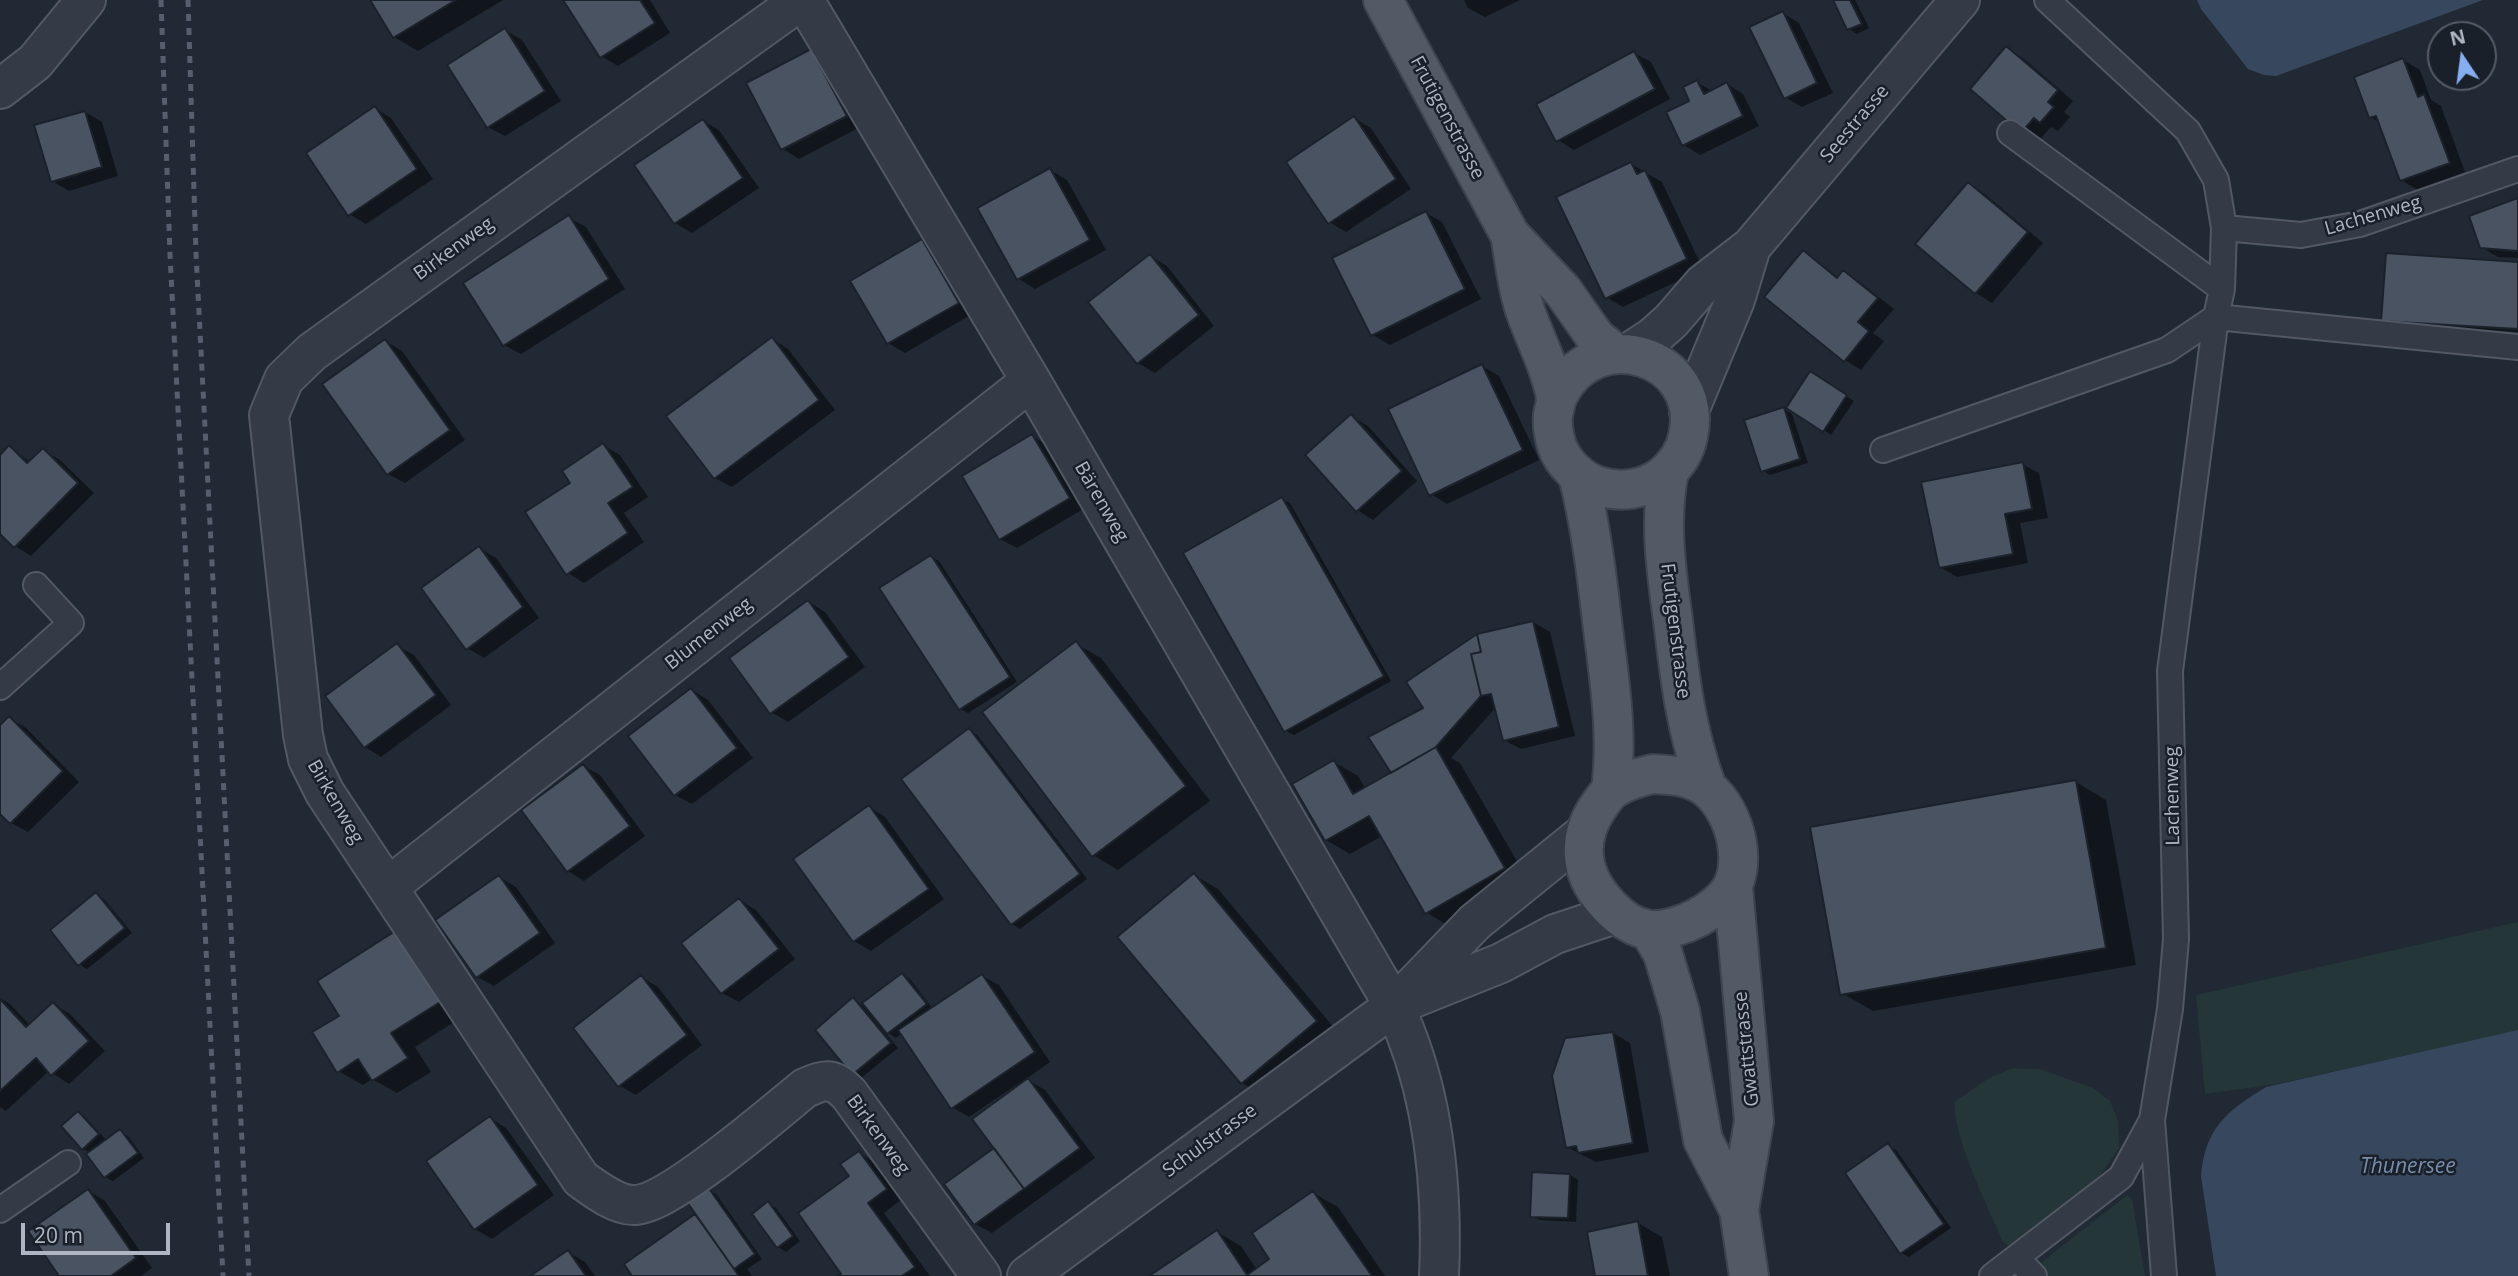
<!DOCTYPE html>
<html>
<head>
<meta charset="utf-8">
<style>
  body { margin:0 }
  #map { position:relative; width:2518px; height:1276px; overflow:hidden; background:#212935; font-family:"Open Sans",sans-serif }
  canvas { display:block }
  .north { position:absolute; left:2427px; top:21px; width:70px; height:70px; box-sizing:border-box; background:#1a202a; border:2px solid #555c67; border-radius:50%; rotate:347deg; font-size:19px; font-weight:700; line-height:28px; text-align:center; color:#aeb6c3 }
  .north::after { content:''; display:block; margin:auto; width:24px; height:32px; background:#86aef0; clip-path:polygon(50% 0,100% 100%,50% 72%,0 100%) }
  .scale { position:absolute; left:21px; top:1223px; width:149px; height:32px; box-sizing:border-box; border:4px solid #aeb6c3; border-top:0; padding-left:9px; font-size:21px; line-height:24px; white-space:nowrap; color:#aeb6c3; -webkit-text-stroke:5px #1a202a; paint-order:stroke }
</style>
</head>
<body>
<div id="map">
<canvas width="2518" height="1276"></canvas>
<div class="north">N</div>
<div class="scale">20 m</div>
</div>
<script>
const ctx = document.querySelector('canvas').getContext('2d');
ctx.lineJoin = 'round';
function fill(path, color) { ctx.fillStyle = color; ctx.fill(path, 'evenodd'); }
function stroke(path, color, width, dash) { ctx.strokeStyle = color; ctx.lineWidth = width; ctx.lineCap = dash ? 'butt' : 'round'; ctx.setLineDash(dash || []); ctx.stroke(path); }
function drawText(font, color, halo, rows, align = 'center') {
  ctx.font = font + ' "Open Sans",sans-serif'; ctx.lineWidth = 5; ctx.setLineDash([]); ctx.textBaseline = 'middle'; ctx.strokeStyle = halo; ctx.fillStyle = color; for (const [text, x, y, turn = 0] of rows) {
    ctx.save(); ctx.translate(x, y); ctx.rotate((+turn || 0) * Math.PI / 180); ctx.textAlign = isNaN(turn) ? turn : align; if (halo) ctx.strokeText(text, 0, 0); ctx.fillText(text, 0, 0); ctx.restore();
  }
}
fill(new Path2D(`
  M 2518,922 L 2518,1031 L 2276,1084 L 2205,1094 L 2196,995 Z
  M 2013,1068 L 2040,1069 L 2093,1088 L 2110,1101 L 2118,1121 L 2119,1148 L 2094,1184 L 2017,1244 L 2007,1245 L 2002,1240 C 1986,1202 1955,1142 1954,1102 L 1989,1078 Z
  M 2127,1195 L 2132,1199 L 2145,1276 L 2048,1276 L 2037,1266 Z`), '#243637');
fill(new Path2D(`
  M 2197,0 L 2483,0 L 2276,76 L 2264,75 L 2248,69 L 2201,9 Z
  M 2518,1030 L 2518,1276 L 2216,1276 L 2201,1176 C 2205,1128 2227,1111 2266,1087 Z`), '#37475d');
fill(new Path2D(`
  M 372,0 L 503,0 L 418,51 L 394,37 Z
  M 565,0 L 650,0 L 670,33 L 618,66 L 601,56 Z
  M 1464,0 L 1520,0 L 1485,17 L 1468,8 Z
  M 1835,0 L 1855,0 L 1869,28 L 1857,34 L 1849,29 Z
  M 1783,13 L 1799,23 L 1833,93 L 1802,107 L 1786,98 Z
  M 505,30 L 522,40 L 561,101 L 505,136 L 488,127 Z
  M 2007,48 L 2023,58 L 2073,101 L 2064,112 L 2070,117 L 2058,131 L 2051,127 L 2038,141 L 2022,132 Z
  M 811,51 L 828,61 L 862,126 L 799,159 L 783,149 Z
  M 1634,53 L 1651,62 L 1670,99 L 1574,150 L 1558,140 Z
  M 2403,60 L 2420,70 L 2431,100 L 2441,106 L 2465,172 L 2418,190 L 2401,180 L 2380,123 L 2370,117 Z
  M 1697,82 L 1712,91 L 1727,84 L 1743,94 L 1759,126 L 1700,155 L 1684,145 L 1691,102 Z
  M 375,108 L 391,118 L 433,179 L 366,224 L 349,214 Z
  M 85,112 L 102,122 L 118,176 L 69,191 L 52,181 Z
  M 1354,118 L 1371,128 L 1411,189 L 1346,232 L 1329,222 Z
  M 703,121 L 719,130 L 759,188 L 692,233 L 675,223 Z
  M 1631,164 L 1662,182 L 1703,269 L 1623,307 L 1606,297 Z
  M 1050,170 L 1067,180 L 1106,250 L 1035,289 L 1019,279 Z
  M 1969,184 L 1985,194 L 2043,243 L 1992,303 L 1976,293 Z
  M 2518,200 L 2518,258 L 2498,257 L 2481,247 Z
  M 1426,213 L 1442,222 L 1481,299 L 1390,345 L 1373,335 L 1334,258 Z
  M 569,218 L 586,227 L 625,289 L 521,354 L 504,345 Z
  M 922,241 L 938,251 L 974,313 L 905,353 L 888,343 Z
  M 1803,253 L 1839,278 L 1844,272 L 1860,282 L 1894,309 L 1873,333 L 1884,341 L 1861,370 L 1845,360 Z
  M 1150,256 L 1167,266 L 1214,326 L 1155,373 L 1138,363 L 1090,302 Z
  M 2518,263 L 2518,332 L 2391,324 L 2383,320 Z
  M 772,339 L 788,349 L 835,410 L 732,487 L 715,478 Z
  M 385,341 L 402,351 L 465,440 L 405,483 L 388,474 Z
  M 1482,366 L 1499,376 L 1539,460 L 1447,504 L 1431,494 Z
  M 1818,378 L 1854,401 L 1831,435 L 1824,430 Z
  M 1784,409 L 1792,414 L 1808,463 L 1770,475 L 1762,470 Z
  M 1351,416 L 1368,426 L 1417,481 L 1373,520 L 1357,510 Z
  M 1032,436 L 1049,446 L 1085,508 L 1017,548 L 1000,539 Z
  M 603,445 L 620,455 L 648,497 L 624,513 L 644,542 L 584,583 L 568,573 L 572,483 Z
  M 9,448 L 31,462 L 43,450 L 60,460 L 94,493 L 31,556 L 15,546 L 0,532 L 0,457 Z
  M 2022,464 L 2039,473 L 2048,518 L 2020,523 L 2028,563 L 1957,577 L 1940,567 Z
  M 1282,499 L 1290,503 L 1391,681 L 1294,735 L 1286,731 Z
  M 479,548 L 496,558 L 539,618 L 484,658 L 467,648 Z
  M 931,557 L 939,561 L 1017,682 L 968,713 L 960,709 Z
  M 809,602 L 825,612 L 865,667 L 788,722 L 771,712 Z
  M 1533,622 L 1550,632 L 1575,736 L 1521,749 L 1504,740 L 1496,707 L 1451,758 L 1460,763 L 1529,882 L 1450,927 L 1426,912 L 1382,836 L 1350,854 L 1326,840 L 1334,762 L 1358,776 L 1366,789 L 1393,773 L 1426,708 Z
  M 1076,644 L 1101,658 L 1210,801 L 1118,870 L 1093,855 Z
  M 397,646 L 414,655 L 451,705 L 381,757 L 365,747 Z
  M 692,690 L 708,700 L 753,758 L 692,804 L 675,795 Z
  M 9,718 L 26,728 L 79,782 L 28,832 L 11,823 L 0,811 L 0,727 Z
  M 969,730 L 977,735 L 1087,879 L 1020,929 L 1012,924 Z
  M 583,766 L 600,775 L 645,836 L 584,881 L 568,871 Z
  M 2076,782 L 2106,800 L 2136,965 L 1873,1011 L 1842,993 Z
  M 869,807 L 885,817 L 944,899 L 871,951 L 854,941 L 796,859 Z
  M 1194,875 L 1218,889 L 1340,1035 L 1266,1097 L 1242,1083 Z
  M 499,877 L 516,887 L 555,943 L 494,986 L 477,977 Z
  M 96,894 L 104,899 L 132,933 L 87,969 L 79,964 Z
  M 739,900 L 756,910 L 795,959 L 739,1002 L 722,993 Z
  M 400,930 L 468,1013 L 415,1047 L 431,1072 L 397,1093 L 372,1079 L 363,1085 L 338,1071 L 341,1016 Z
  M 902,975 L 910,979 L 933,1009 L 982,976 L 999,985 L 1050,1062 L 1026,1079 L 1045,1090 L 1095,1158 L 992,1233 L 975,1224 L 996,1148 L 1018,1087 L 1016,1085 L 969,1117 L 952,1107 L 902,1033 L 896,1038 L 883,1030 L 898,1048 L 861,1078 L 853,1073 L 853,1000 L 862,1005 Z
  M 641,977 L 658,987 L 702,1045 L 636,1095 L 620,1086 L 575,1028 Z
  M 0,998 L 10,1004 L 30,1025 L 53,1004 L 70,1014 L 105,1051 L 69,1084 L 49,1071 L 6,1111 L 0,1107 Z
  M 1613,1033 L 1630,1043 L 1649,1152 L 1596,1162 L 1567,1147 Z
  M 78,1113 L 86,1118 L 107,1141 L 120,1132 L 128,1136 L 144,1158 L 113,1181 L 105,1177 L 91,1153 L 83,1149 Z
  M 490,1118 L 506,1128 L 554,1195 L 492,1239 L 475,1229 L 428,1162 Z
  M 1888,1145 L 1896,1150 L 1951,1228 L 1909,1257 L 1901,1253 Z
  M 859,1153 L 876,1163 L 902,1199 L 884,1213 L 930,1276 L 840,1276 L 843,1274 L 851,1176 Z
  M 1570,1175 L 1578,1180 L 1576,1222 L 1540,1220 L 1532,1216 Z
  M 708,1190 L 716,1194 L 762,1259 L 747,1269 L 752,1276 L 634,1276 L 695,1216 L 702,1220 Z
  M 89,1191 L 105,1201 L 152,1268 L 141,1276 L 62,1276 Z
  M 1313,1193 L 1338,1207 L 1385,1276 L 1152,1276 L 1217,1232 L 1241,1246 L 1257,1270 L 1272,1260 Z
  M 768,1204 L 776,1208 L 800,1241 L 786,1252 L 778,1247 L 755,1214 Z
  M 1638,1223 L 1662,1237 L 1670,1276 L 1597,1276 Z
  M 568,1252 L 585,1262 L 595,1276 L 534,1276 Z`), '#0007');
const building = new Path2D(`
  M 370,0 L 456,0 L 393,38 Z
  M 563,0 L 640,0 L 655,23 L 600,58 Z
  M 1833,0 L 1850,0 L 1862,24 L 1847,30 Z
  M 1783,11 L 1817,83 L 1784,99 L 1749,27 Z
  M 505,28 L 545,91 L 487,128 L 447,65 Z
  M 2006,46 L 2058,90 L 2048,102 L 2054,107 L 2040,123 L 2034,118 L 2021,133 L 1970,89 Z
  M 811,49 L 847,116 L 781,150 L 746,83 Z
  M 1634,51 L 1655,89 L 1556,142 L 1536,104 Z
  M 2403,58 L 2418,97 L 2424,94 L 2450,163 L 2400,181 L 2376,116 L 2369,118 L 2354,77 Z
  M 1697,80 L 1704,94 L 1727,82 L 1743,116 L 1682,146 L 1666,112 L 1689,101 L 1683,87 Z
  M 375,106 L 417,169 L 348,216 L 306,153 Z
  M 85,111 L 102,167 L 51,182 L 34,125 Z
  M 1354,116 L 1396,179 L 1328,224 L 1286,162 Z
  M 703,119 L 743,178 L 674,224 L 634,165 Z
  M 1631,162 L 1637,174 L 1645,170 L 1687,259 L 1605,299 L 1556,197 Z
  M 1050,168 L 1090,240 L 1017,280 L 977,208 Z
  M 1968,182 L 2028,232 L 1975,294 L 1915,244 Z
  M 2518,198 L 2518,251 L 2480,248 L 2469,216 Z
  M 1426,211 L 1465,289 L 1371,336 L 1332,258 Z
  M 569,215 L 609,279 L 503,346 L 463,283 Z
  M 922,239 L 959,303 L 887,344 L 850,281 Z
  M 1803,250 L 1837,278 L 1843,270 L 1878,298 L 1858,322 L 1869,331 L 1844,362 L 1764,297 Z
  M 2386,253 L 2518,262 L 2518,329 L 2381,321 Z
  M 1150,254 L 1199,315 L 1137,364 L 1088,302 Z
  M 772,337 L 819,400 L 714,479 L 666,416 Z
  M 385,339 L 450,430 L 387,475 L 322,384 Z
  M 1482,364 L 1523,450 L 1429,496 L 1388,409 Z
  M 1810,371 L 1847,395 L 1823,432 L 1786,408 Z
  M 1784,407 L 1800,459 L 1761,472 L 1744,420 Z
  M 1351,414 L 1402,471 L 1356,512 L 1305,455 Z
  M 1032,434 L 1070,498 L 999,540 L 962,476 Z
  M 603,443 L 633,487 L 608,503 L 628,533 L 566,575 L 525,512 L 570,483 L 562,471 Z
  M 9,445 L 27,463 L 43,448 L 78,483 L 14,548 L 0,534 L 0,455 Z
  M 2023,462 L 2032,509 L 2005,514 L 2013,554 L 1939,568 L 1921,482 Z
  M 1282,497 L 1384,676 L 1284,732 L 1183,553 Z
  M 479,546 L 523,607 L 466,650 L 421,588 Z
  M 931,555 L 1010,677 L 959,710 L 879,588 Z
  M 808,600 L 849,657 L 770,714 L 729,658 Z
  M 1533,621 L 1559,727 L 1503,741 L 1491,694 L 1481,696 L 1471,654 L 1481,652 L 1477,634 Z
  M 1477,634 L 1481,652 L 1471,654 L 1481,696 L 1436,747 L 1391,773 L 1368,737 L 1423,708 L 1406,682 Z
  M 1076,641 L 1186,786 L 1092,857 L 982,712 Z
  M 397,643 L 436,695 L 364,748 L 325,696 Z
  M 691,688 L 737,748 L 674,796 L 628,736 Z
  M 9,716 L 63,771 L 10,824 L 0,814 L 0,725 Z
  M 969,728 L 1080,874 L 1011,925 L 901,779 Z
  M 1436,747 L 1505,868 L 1425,914 L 1369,816 L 1325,841 L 1292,784 L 1334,760 L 1353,794 Z
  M 583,764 L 630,826 L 567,872 L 521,810 Z
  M 2076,780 L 2106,948 L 1840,995 L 1810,827 Z
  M 869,805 L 929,889 L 853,942 L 793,859 Z
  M 1194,873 L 1317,1021 L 1241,1084 L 1117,937 Z
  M 499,875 L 540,933 L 476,978 L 435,920 Z
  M 96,892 L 125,928 L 78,966 L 50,930 Z
  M 739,898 L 779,949 L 721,994 L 681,943 Z
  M 400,928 L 445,999 L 391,1033 L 408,1058 L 372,1081 L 358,1059 L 337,1073 L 312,1032 L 339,1016 L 317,981 Z
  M 902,973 L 927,1004 L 887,1034 L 862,1003 Z
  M 982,974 L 1035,1052 L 951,1109 L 898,1030 Z
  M 641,975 L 687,1035 L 618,1087 L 573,1028 Z
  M 853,997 L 891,1043 L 852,1075 L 815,1030 Z
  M 0,999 L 26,1027 L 53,1002 L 89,1041 L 51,1076 L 36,1058 L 0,1091 Z
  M 1613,1032 L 1633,1143 L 1578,1153 L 1576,1146 L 1566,1148 L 1552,1076 L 1565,1038 Z
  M 1028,1078 L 1080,1148 L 1024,1189 L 972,1119 Z
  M 78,1111 L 99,1134 L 82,1150 L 61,1126 Z
  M 490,1116 L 538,1185 L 474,1230 L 426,1161 Z
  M 120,1129 L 138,1153 L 104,1178 L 86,1154 Z
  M 1888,1143 L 1944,1224 L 1900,1254 L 1845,1173 Z
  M 994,1148 L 1024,1189 L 974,1225 L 944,1184 Z
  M 859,1151 L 887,1189 L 868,1203 L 915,1267 L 902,1276 L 837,1276 L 841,1274 L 798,1213 L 849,1176 L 840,1164 Z
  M 1532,1172 L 1570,1174 L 1568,1218 L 1530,1217 Z
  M 708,1187 L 755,1254 L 734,1269 L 687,1202 Z
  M 88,1189 L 136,1258 L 111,1276 L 59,1276 L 28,1231 Z
  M 1313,1191 L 1372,1276 L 1149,1276 L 1217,1230 L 1247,1275 L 1269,1259 L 1252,1233 Z
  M 768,1201 L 793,1236 L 777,1248 L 752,1214 Z
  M 695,1214 L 739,1276 L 632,1276 L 624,1264 Z
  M 1638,1221 L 1648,1276 L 1595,1276 L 1587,1232 Z
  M 568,1250 L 586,1276 L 530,1276 Z`);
fill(building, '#495361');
stroke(building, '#1c222c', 2);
const service = new Path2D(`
  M 2047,0 L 2188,131 L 2216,180 L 2224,228 L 2222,289 L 2216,317 L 2170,671 L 2176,939 L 2170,1009 L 2152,1120 L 2164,1276
  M 2010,133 L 2222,289
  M 2224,228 L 2301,235 L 2360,224 L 2518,169
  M 1883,450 L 2167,350 L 2216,317 L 2518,347
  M 0,687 L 71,623 L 36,585
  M 0,1210 L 68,1163
  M 2017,1258 L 2034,1276
  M 1992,1276 L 2121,1177 L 2152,1120`);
const minor = new Path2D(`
  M 801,0 L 312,352 L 284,379 L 269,415 L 303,735 L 308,759 L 325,793 L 581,1179 C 595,1189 616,1205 633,1205 C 668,1206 774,1113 805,1088 C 826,1079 832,1077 849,1094 L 981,1276
  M 804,0 L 1031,381 L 1394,1006 C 1434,1090 1443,1184 1439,1276
  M 0,89 L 35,62 L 86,0
  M 388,887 L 1031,381`);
const tertiary = new Path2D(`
  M 1627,354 L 1653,337 L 1671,321 L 1703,284 L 1751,247 L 1960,0
  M 1689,411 L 1735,300 L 1751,247
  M 1406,1001 L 1501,963 L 1555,934 L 1615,914
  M 1027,1276 L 1394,1006 L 1475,922 L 1586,832`);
const primary = new Path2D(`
  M 1383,0 L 1510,235 L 1563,291 L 1596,338 L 1616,354
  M 1510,235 C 1515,261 1517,289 1526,313 C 1535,339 1553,373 1556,399 C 1556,404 1554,409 1553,415 C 1552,425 1554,436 1557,446 C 1563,463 1580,480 1598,486 C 1620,493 1644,490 1663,476 C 1676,465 1685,453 1688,436 C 1706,356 1592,318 1556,400
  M 1669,471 C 1659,521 1666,570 1673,620 C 1680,680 1686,731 1707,788
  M 1578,475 C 1591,526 1597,577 1603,629 C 1610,684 1618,735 1611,790
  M 1653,774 C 1672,775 1692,776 1708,789 C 1736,812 1750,868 1726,896 C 1715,908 1701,917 1686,923 C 1675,927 1662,931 1650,930 C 1634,928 1619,917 1609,906 C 1582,878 1575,844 1596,810 C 1601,803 1606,794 1613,789 C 1625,781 1639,777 1653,774 Z
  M 1733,887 L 1754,1121 L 1739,1210 L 1749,1276
  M 1649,930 L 1663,954 L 1680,1011 L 1703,1140 L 1739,1210`);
stroke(service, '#525964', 28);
stroke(minor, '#525964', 42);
stroke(tertiary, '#525964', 42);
stroke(primary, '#3e444f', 42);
stroke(service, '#343b46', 24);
stroke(minor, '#343b46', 38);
stroke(tertiary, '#343b46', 38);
stroke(primary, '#525a66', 38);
stroke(new Path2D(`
  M 161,0 L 170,255 L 223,1276
  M 188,0 L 196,254 L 249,1276`), '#565f6d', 5, [7, 7]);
drawText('19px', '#aeb6c3', '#1a202a', [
  ["Frutigenstrasse",1447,118,62],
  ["Seestrasse",1855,124,-50],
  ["Lachenweg",2373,216,-16],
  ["Birkenweg",454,249,-36],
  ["Bärenweg",1101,502,60],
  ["Frutigenstrasse",1675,631,83],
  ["Blumenweg",709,634,-38],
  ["Lachenweg",2173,796,-91],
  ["Birkenweg",335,802,60],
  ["Gwattstrasse",1747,1049,-96],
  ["Birkenweg",878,1135,54],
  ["Schulstrasse",1210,1141,-36]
]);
drawText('italic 21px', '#788daa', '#1a202a', [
  ["Thunersee",2408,1167]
]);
</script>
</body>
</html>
